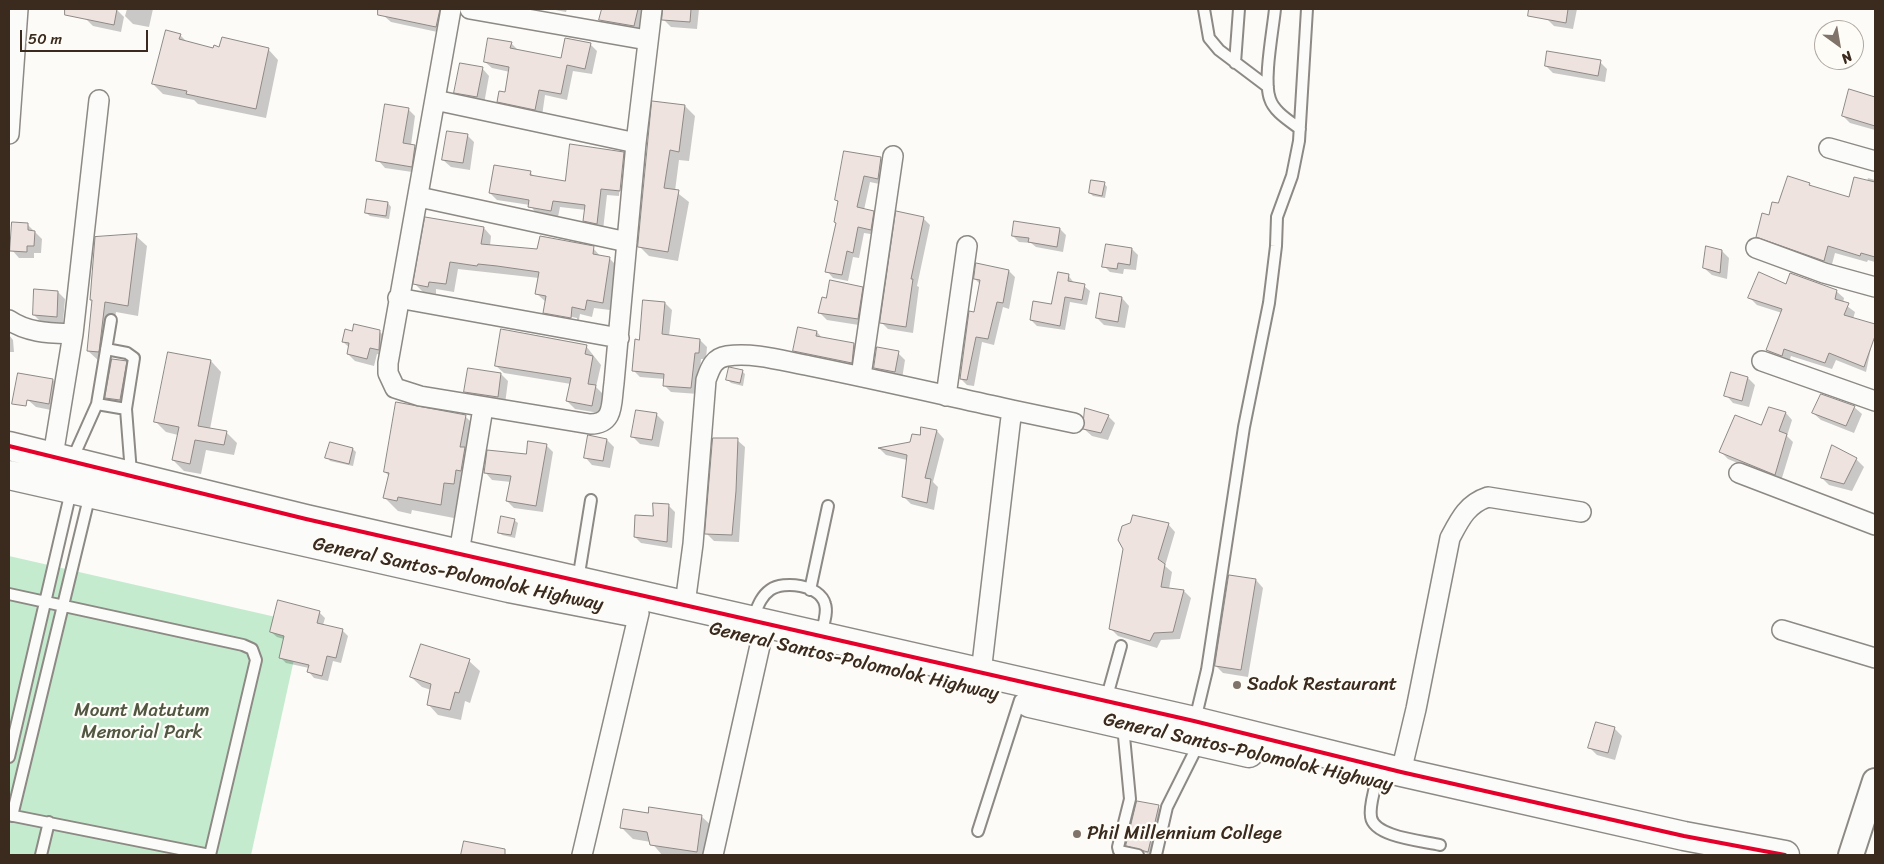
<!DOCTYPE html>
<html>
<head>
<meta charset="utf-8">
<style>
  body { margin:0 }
  #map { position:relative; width:1884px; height:864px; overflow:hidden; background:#fcfbf8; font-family:Sriracha,sans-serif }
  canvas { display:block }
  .frame { position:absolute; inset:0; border:10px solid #3b2a1e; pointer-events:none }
  .north { position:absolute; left:1814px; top:20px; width:50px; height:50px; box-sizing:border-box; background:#fdfcf7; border:1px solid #afa8a0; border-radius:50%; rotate:148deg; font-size:14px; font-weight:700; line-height:20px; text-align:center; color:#3b2a1e }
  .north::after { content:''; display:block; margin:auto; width:18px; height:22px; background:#7f736a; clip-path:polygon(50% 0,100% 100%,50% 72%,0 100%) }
  .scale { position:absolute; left:20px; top:30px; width:128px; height:22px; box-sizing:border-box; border:2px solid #3b2a1e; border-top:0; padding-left:6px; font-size:15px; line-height:18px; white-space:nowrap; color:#3b2a1e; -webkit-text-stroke:4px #fdfcf7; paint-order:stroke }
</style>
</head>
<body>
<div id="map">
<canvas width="1884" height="864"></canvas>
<div class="frame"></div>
<div class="north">N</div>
<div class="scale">50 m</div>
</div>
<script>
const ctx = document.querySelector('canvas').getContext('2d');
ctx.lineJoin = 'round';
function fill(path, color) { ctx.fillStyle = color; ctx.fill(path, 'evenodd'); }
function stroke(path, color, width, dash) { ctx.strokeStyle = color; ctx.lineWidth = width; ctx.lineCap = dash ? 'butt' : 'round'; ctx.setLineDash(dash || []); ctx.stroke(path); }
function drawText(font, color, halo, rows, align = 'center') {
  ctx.font = font + ' Sriracha,sans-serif'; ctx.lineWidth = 4.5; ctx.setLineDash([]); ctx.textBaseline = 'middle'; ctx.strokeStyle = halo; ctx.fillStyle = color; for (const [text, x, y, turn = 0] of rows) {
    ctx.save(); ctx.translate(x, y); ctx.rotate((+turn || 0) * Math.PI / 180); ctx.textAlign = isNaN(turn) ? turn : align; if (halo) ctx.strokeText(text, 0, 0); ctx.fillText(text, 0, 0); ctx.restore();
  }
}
fill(new Path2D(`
  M 9,556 L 302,623 L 251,855 L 9,855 Z`), '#c4ebce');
fill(new Path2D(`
  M 88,9 L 116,9 L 124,17 L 121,32 L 93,26 L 86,19 Z
  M 127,9 L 153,9 L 149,27 L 133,24 L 125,16 Z
  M 386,9 L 447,9 L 442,33 L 391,22 L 384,16 Z
  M 550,9 L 567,9 L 566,12 Z
  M 604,9 L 641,9 L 644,12 L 640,32 L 607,26 L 601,20 Z
  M 664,9 L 699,9 L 697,29 L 671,27 L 663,19 Z
  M 1548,9 L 1577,9 L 1573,29 L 1554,26 L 1546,18 Z
  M 180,35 L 188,43 L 214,49 L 268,49 L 278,60 L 266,118 L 198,104 L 194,100 L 163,94 L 153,84 Z
  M 511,43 L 518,50 L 562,59 L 590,44 L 597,51 L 592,74 L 573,71 L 567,100 L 545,95 L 542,116 L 505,108 L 499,101 L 506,94 L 510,72 L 492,68 L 485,62 Z
  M 1600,62 L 1607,69 L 1605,82 L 1553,73 L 1546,66 Z
  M 482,68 L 489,76 L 484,104 L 463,100 L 456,92 Z
  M 1850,91 L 1875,98 L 1875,130 L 1850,123 L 1843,116 Z
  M 653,102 L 685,106 L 695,116 L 689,161 L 679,160 L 675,191 L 689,202 L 678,261 L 649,256 L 639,246 Z
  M 408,109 L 415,116 L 411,145 L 422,153 L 419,173 L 385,168 L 378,160 Z
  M 467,135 L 474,142 L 470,170 L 451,167 L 443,160 Z
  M 845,152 L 881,158 L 887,165 L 884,185 L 870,182 L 864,210 L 873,212 L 880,218 L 877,235 L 864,233 L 859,258 L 853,257 L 848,281 L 833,278 L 827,271 L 837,224 L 839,203 L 836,200 Z
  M 623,153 L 630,160 L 627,197 L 621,197 L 625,157 L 622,157 L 619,196 L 607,195 L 603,230 L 592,228 L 585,221 L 586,210 L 560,207 L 558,217 L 536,213 L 530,205 L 497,200 L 490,193 L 530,172 L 535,178 L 566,183 Z
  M 1868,178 L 1875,180 L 1875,262 L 1868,260 L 1867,262 L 1835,253 L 1831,268 L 1765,244 L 1757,237 L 1779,204 L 1809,184 L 1813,187 L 1849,199 L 1867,182 Z
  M 1104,183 L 1107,187 L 1105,198 L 1093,196 L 1090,193 Z
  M 388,203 L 391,207 L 389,219 L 370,216 L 366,213 Z
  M 923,218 L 930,225 L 917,286 L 919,287 L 913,333 L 888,329 L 881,322 Z
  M 28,225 L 42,239 L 41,253 L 34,253 L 34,258 L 19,258 L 12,250 Z
  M 484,228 L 491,236 L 490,246 L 538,250 L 593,248 L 601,257 L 609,258 L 617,266 L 610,310 L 594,308 L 592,317 L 580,314 L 578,325 L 552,320 L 544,312 L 546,302 L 537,294 L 539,278 L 458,269 L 454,292 L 436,289 L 436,294 L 423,292 L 415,284 ZM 551,313 L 577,318 L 577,320 L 551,316 Z
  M 1060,229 L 1066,235 L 1063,252 L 1036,247 L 1031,243 L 1019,242 L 1013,236 Z
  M 136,236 L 147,246 L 138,316 L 116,312 L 109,362 L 99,361 L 88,351 L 94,302 L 91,299 Z
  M 1132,249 L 1138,255 L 1136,270 L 1124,269 L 1123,274 L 1110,272 L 1104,266 Z
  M 1722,251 L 1729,258 L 1727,279 L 1712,275 L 1704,268 Z
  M 1009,271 L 1015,277 L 1009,309 L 1003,307 L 994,345 L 982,342 L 974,386 L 967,385 L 961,379 L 980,284 L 975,279 Z
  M 1068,275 L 1074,283 L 1084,286 L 1090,291 L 1087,305 L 1070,302 L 1065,330 L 1037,326 L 1031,320 L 1052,305 Z
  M 1787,286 L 1836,291 L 1844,298 L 1843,303 L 1855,312 L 1853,319 L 1869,323 L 1875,329 L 1866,372 L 1836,360 L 1832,369 L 1791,356 L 1789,362 L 1774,357 L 1767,350 L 1782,313 L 1757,305 L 1750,298 Z
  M 862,288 L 869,296 L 865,326 L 827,320 L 820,313 L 827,299 Z
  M 58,292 L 65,299 L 63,323 L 41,322 L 34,315 Z
  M 1101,295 L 1122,298 L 1129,306 L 1125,328 L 1104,325 L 1097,318 Z
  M 665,303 L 672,310 L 669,336 L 700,340 L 707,347 L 706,359 L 701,359 L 698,394 L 671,392 L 664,385 L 665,379 L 640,377 L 633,370 L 640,341 Z
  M 379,331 L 386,338 L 386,356 L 377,354 L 374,366 L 355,361 L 348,354 L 350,348 L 343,342 L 353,333 Z
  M 817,332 L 823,339 L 854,344 L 861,352 L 858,370 L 802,358 L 794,351 Z
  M 9,335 L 13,340 L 14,352 L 9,352 Z
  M 586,346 L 601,365 L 596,387 L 603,394 L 599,413 L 575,409 L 567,401 L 571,384 L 504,373 L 496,366 Z
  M 898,353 L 905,360 L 902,379 L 882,375 L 875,367 Z
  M 211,361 L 221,372 L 210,429 L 226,432 L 237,443 L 234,455 L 206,450 L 201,474 L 184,471 L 173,460 L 178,435 L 166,432 L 156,422 Z
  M 126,362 L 129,366 L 123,403 L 110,401 L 106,397 Z
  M 742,371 L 745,374 L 743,386 L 731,383 L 728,380 Z
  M 501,374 L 508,381 L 505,404 L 473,399 L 466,391 Z
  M 1748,378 L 1755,385 L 1749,407 L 1733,403 L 1726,395 Z
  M 53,380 L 60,387 L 56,411 L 36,407 L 28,400 Z
  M 1854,407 L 1862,414 L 1854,433 L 1821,420 L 1813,413 Z
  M 1786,413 L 1792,420 L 1787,436 L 1793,442 L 1781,481 L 1728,459 L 1721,452 Z
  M 656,414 L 664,422 L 659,447 L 640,444 L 632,436 Z
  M 465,416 L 479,430 L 467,497 L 458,496 L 454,518 L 412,510 L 411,514 L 398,511 L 384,497 L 389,476 L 385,472 Z
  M 1108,416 L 1115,423 L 1108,440 L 1092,436 L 1084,429 Z
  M 922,428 L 937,431 L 944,439 L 933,482 L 938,487 L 934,510 L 911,504 L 904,497 L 907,460 L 886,455 L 880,449 L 911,443 L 921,437 Z
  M 607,440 L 614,447 L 610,468 L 592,465 L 585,457 Z
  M 737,440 L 745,447 L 739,542 L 714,541 L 706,533 Z
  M 546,445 L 553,452 L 543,512 L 514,508 L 507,501 L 511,482 L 492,480 L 485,472 Z
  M 1833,447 L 1856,459 L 1864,467 L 1852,491 L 1829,485 L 1822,478 Z
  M 353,449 L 356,452 L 353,466 L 330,461 L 327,457 Z
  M 669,506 L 675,512 L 672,548 L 641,543 L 635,537 L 654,517 Z
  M 514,520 L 518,523 L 515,538 L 502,535 L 499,532 Z
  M 1168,524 L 1175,532 L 1165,566 L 1172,572 L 1169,589 L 1184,591 L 1191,598 L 1180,639 L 1161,640 L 1157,648 L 1118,636 L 1110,628 L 1124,549 Z
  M 1256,580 L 1263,588 L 1248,677 L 1223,673 L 1216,666 Z
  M 319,612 L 325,618 L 323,625 L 342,630 L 348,636 L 341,663 L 333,661 L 328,681 L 314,678 L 309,672 L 309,668 L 286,663 L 280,657 L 284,639 L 277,637 L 271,632 Z
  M 469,661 L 480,671 L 470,703 L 465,701 L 461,720 L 438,715 L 428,704 L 431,690 L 422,687 L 411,677 Z
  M 1597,724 L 1615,729 L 1622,736 L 1615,760 L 1597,755 L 1590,748 Z
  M 1158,807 L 1161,810 L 1151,855 L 1131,848 L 1128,845 Z
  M 649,814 L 701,816 L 713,827 L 708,855 L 662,855 L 651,842 L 633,839 L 622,828 Z`), '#0003');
const building = new Path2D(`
  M 65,9 L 117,9 L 114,25 L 65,15 Z
  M 378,9 L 440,9 L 436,27 L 378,15 Z
  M 602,9 L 638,9 L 634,26 L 599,20 Z
  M 663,9 L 691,9 L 690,22 L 662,20 Z
  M 1529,9 L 1568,9 L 1566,23 L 1528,16 Z
  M 166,30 L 181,34 L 179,39 L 213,48 L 214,45 L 219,47 L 222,37 L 269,48 L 256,109 L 186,94 L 187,91 L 152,84 Z
  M 488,38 L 512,42 L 510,48 L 561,58 L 565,38 L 591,43 L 585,69 L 567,65 L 561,94 L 539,90 L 535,110 L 497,102 L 499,91 L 505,92 L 509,67 L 484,62 Z
  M 1547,51 L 1601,60 L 1598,76 L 1545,66 Z
  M 460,63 L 483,67 L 477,97 L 454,93 Z
  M 1849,89 L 1875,97 L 1875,126 L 1842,116 Z
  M 652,101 L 685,105 L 679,152 L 670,150 L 664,188 L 679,190 L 668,252 L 638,247 Z
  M 385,104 L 409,108 L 403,143 L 415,145 L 412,167 L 376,161 Z
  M 447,131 L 468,134 L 463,163 L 442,160 Z
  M 570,144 L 624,152 L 620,191 L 601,189 L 597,224 L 583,221 L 585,205 L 553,201 L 551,211 L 528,207 L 529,200 L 489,193 L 494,165 L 531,171 L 530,175 L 565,181 Z
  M 844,151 L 881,157 L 878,179 L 864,176 L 857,207 L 874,211 L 871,230 L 858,227 L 853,253 L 847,251 L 842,275 L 825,272 L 836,223 L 834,222 L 838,201 L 835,200 Z
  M 1788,176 L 1810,183 L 1809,185 L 1849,197 L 1854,177 L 1875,182 L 1875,257 L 1861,253 L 1860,256 L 1828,246 L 1824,261 L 1756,237 L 1762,213 L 1769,215 L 1772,202 L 1778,203 Z
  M 1091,180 L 1105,182 L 1102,196 L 1089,193 Z
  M 367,199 L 388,202 L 386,216 L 365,213 Z
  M 896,211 L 924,217 L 911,279 L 913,279 L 906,327 L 880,323 Z
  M 425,217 L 484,227 L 481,244 L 537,249 L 540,236 L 594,246 L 593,254 L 610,257 L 603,303 L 587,300 L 585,310 L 572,307 L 571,318 L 543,313 L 546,296 L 535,294 L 539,272 L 497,266 L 478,264 L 477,266 L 450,262 L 446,284 L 429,282 L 428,287 L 413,284 Z
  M 1014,221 L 1060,228 L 1057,247 L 1028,242 L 1029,238 L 1012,236 Z
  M 12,222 L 28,223 L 28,230 L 35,231 L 34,246 L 27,246 L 27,252 L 10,251 Z
  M 137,234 L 128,306 L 105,302 L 99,352 L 87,351 L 92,300 L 90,300 L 95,237 Z
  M 1106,244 L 1132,248 L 1130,265 L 1118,263 L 1117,269 L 1102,267 Z
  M 1706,246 L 1722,250 L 1720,273 L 1703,268 Z
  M 976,263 L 1009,270 L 1003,303 L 997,302 L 988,339 L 976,337 L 967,380 L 960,379 L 969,311 L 974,312 L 980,280 L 974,279 Z
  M 1058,272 L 1069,274 L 1068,281 L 1085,284 L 1082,300 L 1065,297 L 1060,326 L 1030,320 L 1033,301 L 1051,304 Z
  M 1759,272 L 1786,284 L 1790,273 L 1837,290 L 1835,299 L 1849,303 L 1844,315 L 1875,324 L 1875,336 L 1864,367 L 1829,353 L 1825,363 L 1784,349 L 1782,356 L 1766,350 L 1782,309 L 1748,298 Z
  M 830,280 L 863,287 L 858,319 L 818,313 L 822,297 L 826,298 Z
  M 34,289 L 58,291 L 57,317 L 33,315 Z
  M 1100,293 L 1122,297 L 1118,322 L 1096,318 Z
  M 643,300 L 665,302 L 662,334 L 700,339 L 699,353 L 695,353 L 691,388 L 663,386 L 664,374 L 632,371 L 635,339 L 639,340 Z
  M 354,324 L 380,330 L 379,350 L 370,348 L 367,359 L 347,354 L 349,343 L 342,342 L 345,329 L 352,331 Z
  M 798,327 L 817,331 L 816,336 L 854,343 L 852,363 L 793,351 Z
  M 501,329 L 587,345 L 585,354 L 593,356 L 588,384 L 596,385 L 592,406 L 566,401 L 571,378 L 495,366 Z
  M 877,347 L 899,351 L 895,372 L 874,368 Z
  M 168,352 L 211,360 L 198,426 L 227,431 L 224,445 L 195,440 L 190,464 L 172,460 L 179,427 L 154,422 Z
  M 112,359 L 127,361 L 120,400 L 105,398 Z
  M 729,367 L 743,370 L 740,383 L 726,380 Z
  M 468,368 L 501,373 L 498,397 L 464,392 Z
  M 1731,372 L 1748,377 L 1742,401 L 1724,396 Z
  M 18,373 L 53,379 L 49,404 L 27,400 L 26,406 L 12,404 Z
  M 1821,394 L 1855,406 L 1846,426 L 1812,413 Z
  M 396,402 L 466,415 L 460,447 L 465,447 L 461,471 L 456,470 L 454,484 L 444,483 L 441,505 L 398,497 L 397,501 L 383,498 L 389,473 L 384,472 Z
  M 1769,407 L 1786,412 L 1779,431 L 1787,434 L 1775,475 L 1719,452 L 1735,415 L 1761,425 Z
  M 1085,408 L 1109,415 L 1101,433 L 1083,429 Z
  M 636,410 L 657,413 L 652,440 L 631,437 Z
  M 921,427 L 937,430 L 925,478 L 931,479 L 927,503 L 902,497 L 907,455 L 878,448 L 910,442 L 912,434 L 920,435 Z
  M 588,435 L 607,439 L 603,461 L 584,458 Z
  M 713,438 L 738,438 L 736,491 L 732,535 L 705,534 Z
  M 528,441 L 547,444 L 536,506 L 506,501 L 511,476 L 484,473 L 487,450 L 526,454 Z
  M 330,442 L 353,448 L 349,464 L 325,458 Z
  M 1832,445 L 1857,458 L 1844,484 L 1821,478 Z
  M 653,503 L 669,504 L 667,542 L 634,537 L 635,515 L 653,516 Z
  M 1133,515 L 1169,523 L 1158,559 L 1165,564 L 1161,587 L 1184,590 L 1173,632 L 1154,633 L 1150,641 L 1109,629 L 1123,549 L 1118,540 L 1122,526 L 1130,523 Z
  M 501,516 L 515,519 L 511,535 L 498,533 Z
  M 1229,575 L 1256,579 L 1241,670 L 1215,666 Z
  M 278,600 L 320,611 L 317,623 L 343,629 L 336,658 L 327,656 L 322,676 L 307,672 L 309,665 L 279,658 L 284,636 L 270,632 Z
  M 421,644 L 470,659 L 459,693 L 455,692 L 450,710 L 427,705 L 431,684 L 410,677 Z
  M 1596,722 L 1615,727 L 1608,753 L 1588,748 Z
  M 1137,801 L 1159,805 L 1148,852 L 1126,846 Z
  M 649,807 L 702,815 L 697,852 L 650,845 L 647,832 L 620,828 L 623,809 L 648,813 Z
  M 464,841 L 505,849 L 505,855 L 461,855 Z`);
fill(building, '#efe3e0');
stroke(building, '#8d8985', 1);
const service = new Path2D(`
  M 1204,9 L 1209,38 L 1219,50 L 1268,87
  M 1275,9 C 1273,30 1263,81 1270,99 C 1274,112 1290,121 1300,129
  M 1235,63 L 1239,9
  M 106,349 L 127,353 L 134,358 L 126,409 L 131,473
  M 97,404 L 126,409
  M 72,460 L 97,404 L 111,320
  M 578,580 L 591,500
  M 810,590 L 828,506
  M 9,594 L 243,645 L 252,649 L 256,660 L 210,855 L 9,815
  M 752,620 C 757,609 760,597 770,590 C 784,580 820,585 825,604 C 828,613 823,625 821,635
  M 1106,700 L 1121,646
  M 1195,720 L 1207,670 L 1244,427 L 1269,303 L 1276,246 L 1277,217 L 1292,176 L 1299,141 L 1307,9
  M 1123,726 L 1130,799 L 1118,847 L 1119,851 L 1138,855
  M 9,757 L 71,491
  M 1376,782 C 1374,793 1369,807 1371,817 C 1374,837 1423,841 1440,845
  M 12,816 L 90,494
  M 978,831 L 1020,700
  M 41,855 L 49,822
  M 1156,855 L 1167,807 L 1199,743`);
const minor = new Path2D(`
  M 451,9 L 388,363 L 388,373 L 395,388 L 420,396 L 590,424 C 615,424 611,403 614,383 L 636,143 L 652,9
  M 470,9 L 647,40
  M 435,100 L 636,143
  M 9,134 L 18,9
  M 1829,148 L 1875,161
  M 419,197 L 627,242
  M 1756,248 L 1824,273 L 1875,287
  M 398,298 L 619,338
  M 9,320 C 28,333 50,333 73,334
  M 1762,361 L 1875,401
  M 861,376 L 893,156
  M 946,396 L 967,246
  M 1012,410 L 1074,423
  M 53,456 L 73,334 L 99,100
  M 1739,473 L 1875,525
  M 459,553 L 483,408
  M 685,604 L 693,544 L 706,380 C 710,369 713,358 727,356 C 754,352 783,361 810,366 C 874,379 939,394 1003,408 L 1012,410 L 1010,425 L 981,673
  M 1782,630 L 1875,658
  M 1401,772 L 1416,709 L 1450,538 C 1460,519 1467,504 1488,497 L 1581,512
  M 582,855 L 639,613
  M 713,855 L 761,641`);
const tertiary = new Path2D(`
  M 1851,855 L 1875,781`);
const trunk = new Path2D(`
  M 9,446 L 306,519 L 1194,721 L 1401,772 L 1684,836 L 1785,855
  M 9,475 L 509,588 L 627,611
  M 1030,703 L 1249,753`);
stroke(service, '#8d8985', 14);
stroke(minor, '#8d8985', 22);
stroke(tertiary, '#8d8985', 28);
stroke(trunk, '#8d8985', 31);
stroke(service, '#fbfbf9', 10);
stroke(minor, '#fbfbf9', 19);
stroke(tertiary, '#fbfbf9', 24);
stroke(trunk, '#fbfbf9', 28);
stroke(new Path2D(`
  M 9,446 L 306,519 L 1194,721 L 1401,772 L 1684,836 L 1785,855`), '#e4002b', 4);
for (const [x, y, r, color] of [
  [1237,685,5,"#7f736a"],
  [1077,834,5,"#7f736a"]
]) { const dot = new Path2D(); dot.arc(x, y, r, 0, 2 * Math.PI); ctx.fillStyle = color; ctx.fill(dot); stroke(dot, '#fdfcf7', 2); }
drawText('19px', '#3b2a1e', '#fdfcf7', [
  ["General Santos-Polomolok Highway",458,575,12],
  ["General Santos-Polomolok Highway",854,662,13],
  ["General Santos-Polomolok Highway",1248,753,13]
]);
drawText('19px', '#3b2a1e', '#fdfcf7', [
  ["Sadok Restaurant",1247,685],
  ["Phil Millennium College",1087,834]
], 'left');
drawText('19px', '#525742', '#fdfcf7', [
  ["Mount Matutum",142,711],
  ["Memorial Park",142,733]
]);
</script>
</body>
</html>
